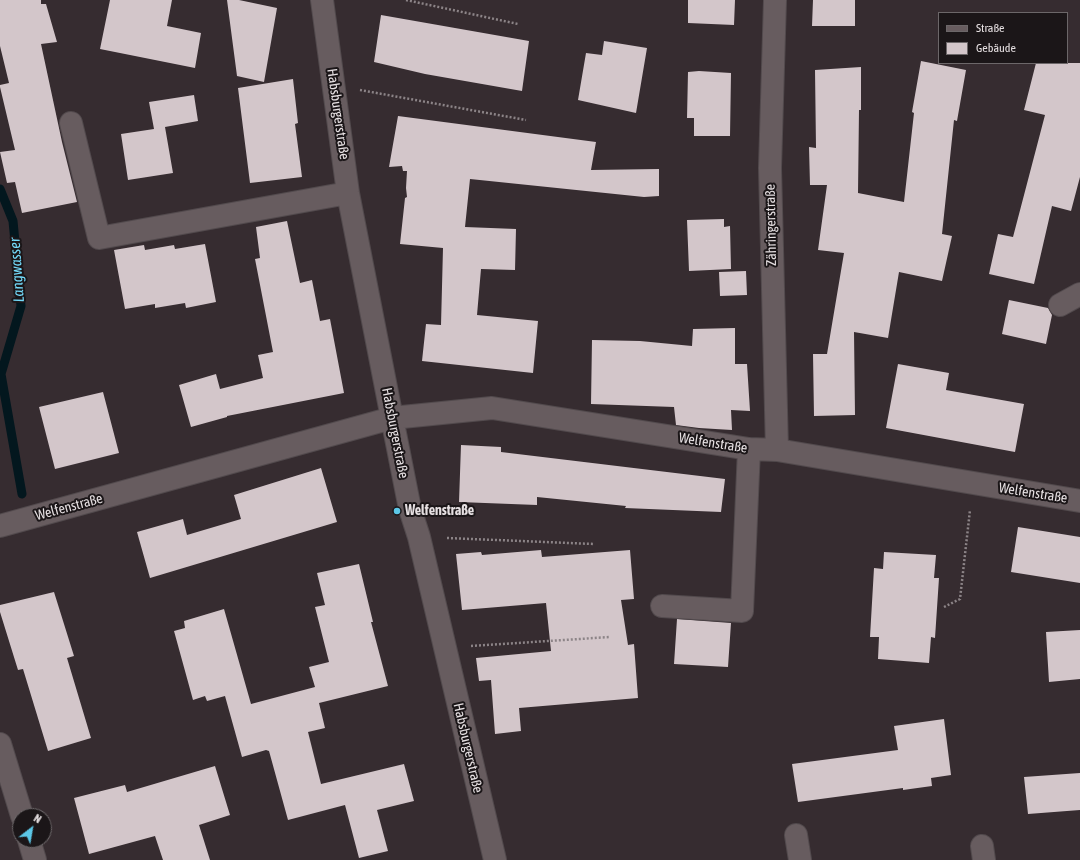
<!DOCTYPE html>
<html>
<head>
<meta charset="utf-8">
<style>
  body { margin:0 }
  #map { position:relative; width:1080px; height:860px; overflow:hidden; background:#362c30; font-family:"Asap Condensed",sans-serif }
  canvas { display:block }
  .legend { position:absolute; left:938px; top:12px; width:130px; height:52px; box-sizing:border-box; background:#1b1618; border:1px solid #6c6769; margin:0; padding:5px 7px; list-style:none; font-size:12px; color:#e6e0e2 }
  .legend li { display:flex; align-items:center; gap:8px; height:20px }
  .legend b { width:20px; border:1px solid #6c6769 }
  .north { position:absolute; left:12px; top:808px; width:40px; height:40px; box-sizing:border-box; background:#1b1618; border:1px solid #6c6769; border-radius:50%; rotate:31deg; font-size:11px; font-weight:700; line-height:16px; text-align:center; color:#e6e0e2 }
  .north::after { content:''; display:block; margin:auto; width:14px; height:18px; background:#5cc7e7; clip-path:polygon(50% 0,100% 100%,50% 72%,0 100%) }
</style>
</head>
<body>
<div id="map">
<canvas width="1080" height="860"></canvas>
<ul class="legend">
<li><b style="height:5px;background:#675c5f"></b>Straße</li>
<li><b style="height:11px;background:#d3c6ca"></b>Gebäude</li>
</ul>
<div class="north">N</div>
</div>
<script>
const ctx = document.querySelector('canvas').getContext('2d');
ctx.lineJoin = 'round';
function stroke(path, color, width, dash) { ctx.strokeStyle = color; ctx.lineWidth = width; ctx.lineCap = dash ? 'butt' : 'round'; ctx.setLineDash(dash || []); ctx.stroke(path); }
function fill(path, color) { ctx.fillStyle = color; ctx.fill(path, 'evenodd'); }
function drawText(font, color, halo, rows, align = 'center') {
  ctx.font = font + ' "Asap Condensed",sans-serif'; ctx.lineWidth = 4; ctx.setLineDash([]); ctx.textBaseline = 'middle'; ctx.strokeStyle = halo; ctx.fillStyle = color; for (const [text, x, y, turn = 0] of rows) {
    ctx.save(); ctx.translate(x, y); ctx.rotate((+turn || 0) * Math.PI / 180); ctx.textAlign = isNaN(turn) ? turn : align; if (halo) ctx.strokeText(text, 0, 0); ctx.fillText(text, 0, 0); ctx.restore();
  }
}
stroke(new Path2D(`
  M 0,189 L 13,221 L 21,306 L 1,374 L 22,494`), '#03171e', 9);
fill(new Path2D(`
  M 0,0 L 41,0 L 41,4 L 46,4 L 57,42 L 41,44 L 62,142 L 77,202 L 22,213 L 15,182 L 7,183 L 0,152 L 15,150 L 0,87 L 0,85 L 9,83 L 0,46 Z
  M 110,0 L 172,0 L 167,26 L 201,33 L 195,68 L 100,49 Z
  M 227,0 L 239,0 L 277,8 L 264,82 L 237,76 Z
  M 688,0 L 735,0 L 734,25 L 688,23 Z
  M 813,0 L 855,0 L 855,26 L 812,26 Z
  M 381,15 L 529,41 L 522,91 L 425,74 L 374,62 Z
  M 604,41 L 647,48 L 636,113 L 578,100 L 586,53 L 602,55 Z
  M 921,61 L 966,70 L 957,121 L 954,120 L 942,234 L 952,236 L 942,281 L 899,272 L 888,338 L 854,332 L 855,415 L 814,416 L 813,354 L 827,354 L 844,253 L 818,250 L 827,185 L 810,185 L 809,147 L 816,148 L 815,70 L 861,67 L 861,110 L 859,110 L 858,193 L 904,202 L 914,113 L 912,112 Z
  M 1036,63 L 1080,63 L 1080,177 L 1071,211 L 1052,206 L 1034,284 L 989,274 L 998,234 L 1013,237 L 1045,115 L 1024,110 Z
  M 699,71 L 731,73 L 730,136 L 694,136 L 694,118 L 687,118 L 688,72 Z
  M 293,79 L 298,123 L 295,124 L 302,177 L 250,183 L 238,88 Z
  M 194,95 L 198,121 L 165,127 L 173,173 L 128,180 L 121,134 L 154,129 L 149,102 Z
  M 398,116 L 596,142 L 591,170 L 659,169 L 659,196 L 644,197 L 470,179 L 465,227 L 516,229 L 515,270 L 481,269 L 477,315 L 538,321 L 533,373 L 422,361 L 426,324 L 441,325 L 443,248 L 400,244 L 405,198 L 407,197 L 406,188 L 407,171 L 403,171 L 402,166 L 389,167 Z
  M 724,219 L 724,227 L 730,226 L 731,269 L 689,271 L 687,220 Z
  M 287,221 L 300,283 L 312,280 L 320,321 L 330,319 L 344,393 L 227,416 L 227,417 L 191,427 L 179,385 L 216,374 L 220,389 L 263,378 L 258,355 L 273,352 L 255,259 L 260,258 L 256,227 Z
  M 205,244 L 216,302 L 186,308 L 185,303 L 155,308 L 155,304 L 125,309 L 114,250 L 144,245 L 145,250 L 174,245 L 175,249 Z
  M 746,271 L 747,295 L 720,296 L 719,272 Z
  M 1009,300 L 1048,308 L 1052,315 L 1046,344 L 1002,334 Z
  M 735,328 L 735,364 L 747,364 L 750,411 L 731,410 L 732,430 L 699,428 L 676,425 L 674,407 L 591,404 L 592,340 L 640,341 L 692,346 L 693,329 Z
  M 898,364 L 949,373 L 946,390 L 1024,404 L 1015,452 L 886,428 Z
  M 103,392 L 119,453 L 55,469 L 39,407 Z
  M 461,445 L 501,447 L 501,452 L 725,479 L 721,512 L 625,508 L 626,506 L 537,497 L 537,505 L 459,502 Z
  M 321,468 L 337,522 L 150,578 L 137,532 L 183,519 L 187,535 L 241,519 L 234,495 Z
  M 1018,527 L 1080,537 L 1080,583 L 1011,572 Z
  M 541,550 L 542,557 L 630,550 L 634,599 L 621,600 L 628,645 L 634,644 L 638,698 L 519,708 L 521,731 L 495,734 L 491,680 L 479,681 L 476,658 L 551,651 L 546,603 L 462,610 L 456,554 L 481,552 L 482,555 Z
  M 884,552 L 936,555 L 934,578 L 939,578 L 935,638 L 931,637 L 929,663 L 878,659 L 879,637 L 870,637 L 874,568 L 883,569 Z
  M 359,564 L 373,622 L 371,622 L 388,686 L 319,703 L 325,728 L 308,732 L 321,784 L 404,764 L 414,801 L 377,810 L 388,851 L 359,858 L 345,805 L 288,820 L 269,751 L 266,750 L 242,757 L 225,696 L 207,701 L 205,696 L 193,700 L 174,631 L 185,628 L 184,621 L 224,609 L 251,704 L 315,687 L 309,667 L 329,662 L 315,607 L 325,605 L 317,573 Z
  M 54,592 L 74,656 L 67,658 L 91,738 L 48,751 L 23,669 L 18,670 L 0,612 L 0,605 Z
  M 677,619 L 731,623 L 728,667 L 674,664 Z
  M 1080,630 L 1080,679 L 1049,682 L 1046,632 Z
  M 944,719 L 951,775 L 931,778 L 932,786 L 903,790 L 903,788 L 798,802 L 792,764 L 898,750 L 894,726 Z
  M 215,766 L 230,815 L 199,825 L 210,860 L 163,860 L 155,836 L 89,854 L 74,798 L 125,785 L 127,792 Z
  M 1080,773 L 1080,810 L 1028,814 L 1024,777 Z`), '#d3c6ca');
const minor = new Path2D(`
  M 322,0 L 348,193 L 392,418 L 410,509 L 419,537 L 495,860
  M 775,0 L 770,168 L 777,450
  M 71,123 L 99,238 L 348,193
  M 1060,305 L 1080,294
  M 0,526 L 392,418 L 492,408 L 749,449 L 777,450 L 1080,501
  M 662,606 L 742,611 L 749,449
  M 0,744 L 22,816
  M 796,835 L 800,860
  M 29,840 L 35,860
  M 982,846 L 984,860`);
stroke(minor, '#524a4d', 24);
stroke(new Path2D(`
  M 406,0 L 518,24
  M 360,90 L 526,120
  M 447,538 L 594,544
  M 944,607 L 960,599 L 970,510
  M 471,646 L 610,637`), '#8c8487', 2.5, [2, 2]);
stroke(minor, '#675c5f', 22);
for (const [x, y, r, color] of [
  [397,511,4,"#5cc7e7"]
]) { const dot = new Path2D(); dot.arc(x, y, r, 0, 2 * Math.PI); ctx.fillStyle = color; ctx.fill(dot); stroke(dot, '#1b1618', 1.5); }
drawText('14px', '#e6e0e2', '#1b1618', [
  ["Habsburgerstraße",338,114,82],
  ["Zähringerstraße",771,225,-91],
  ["Habsburgerstraße",395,433,79],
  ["Welfenstraße",713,443,9],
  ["Welfenstraße",1033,493,9],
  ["Welfenstraße",69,507,-15],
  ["Habsburgerstraße",468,748,77]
]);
drawText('bold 14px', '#e6e0e2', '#1b1618', [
  ["Welfenstraße",405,511]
], 'left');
drawText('italic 15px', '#74dbfb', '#1b1618', [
  ["Langwasser",17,270,-94]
]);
</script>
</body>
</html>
